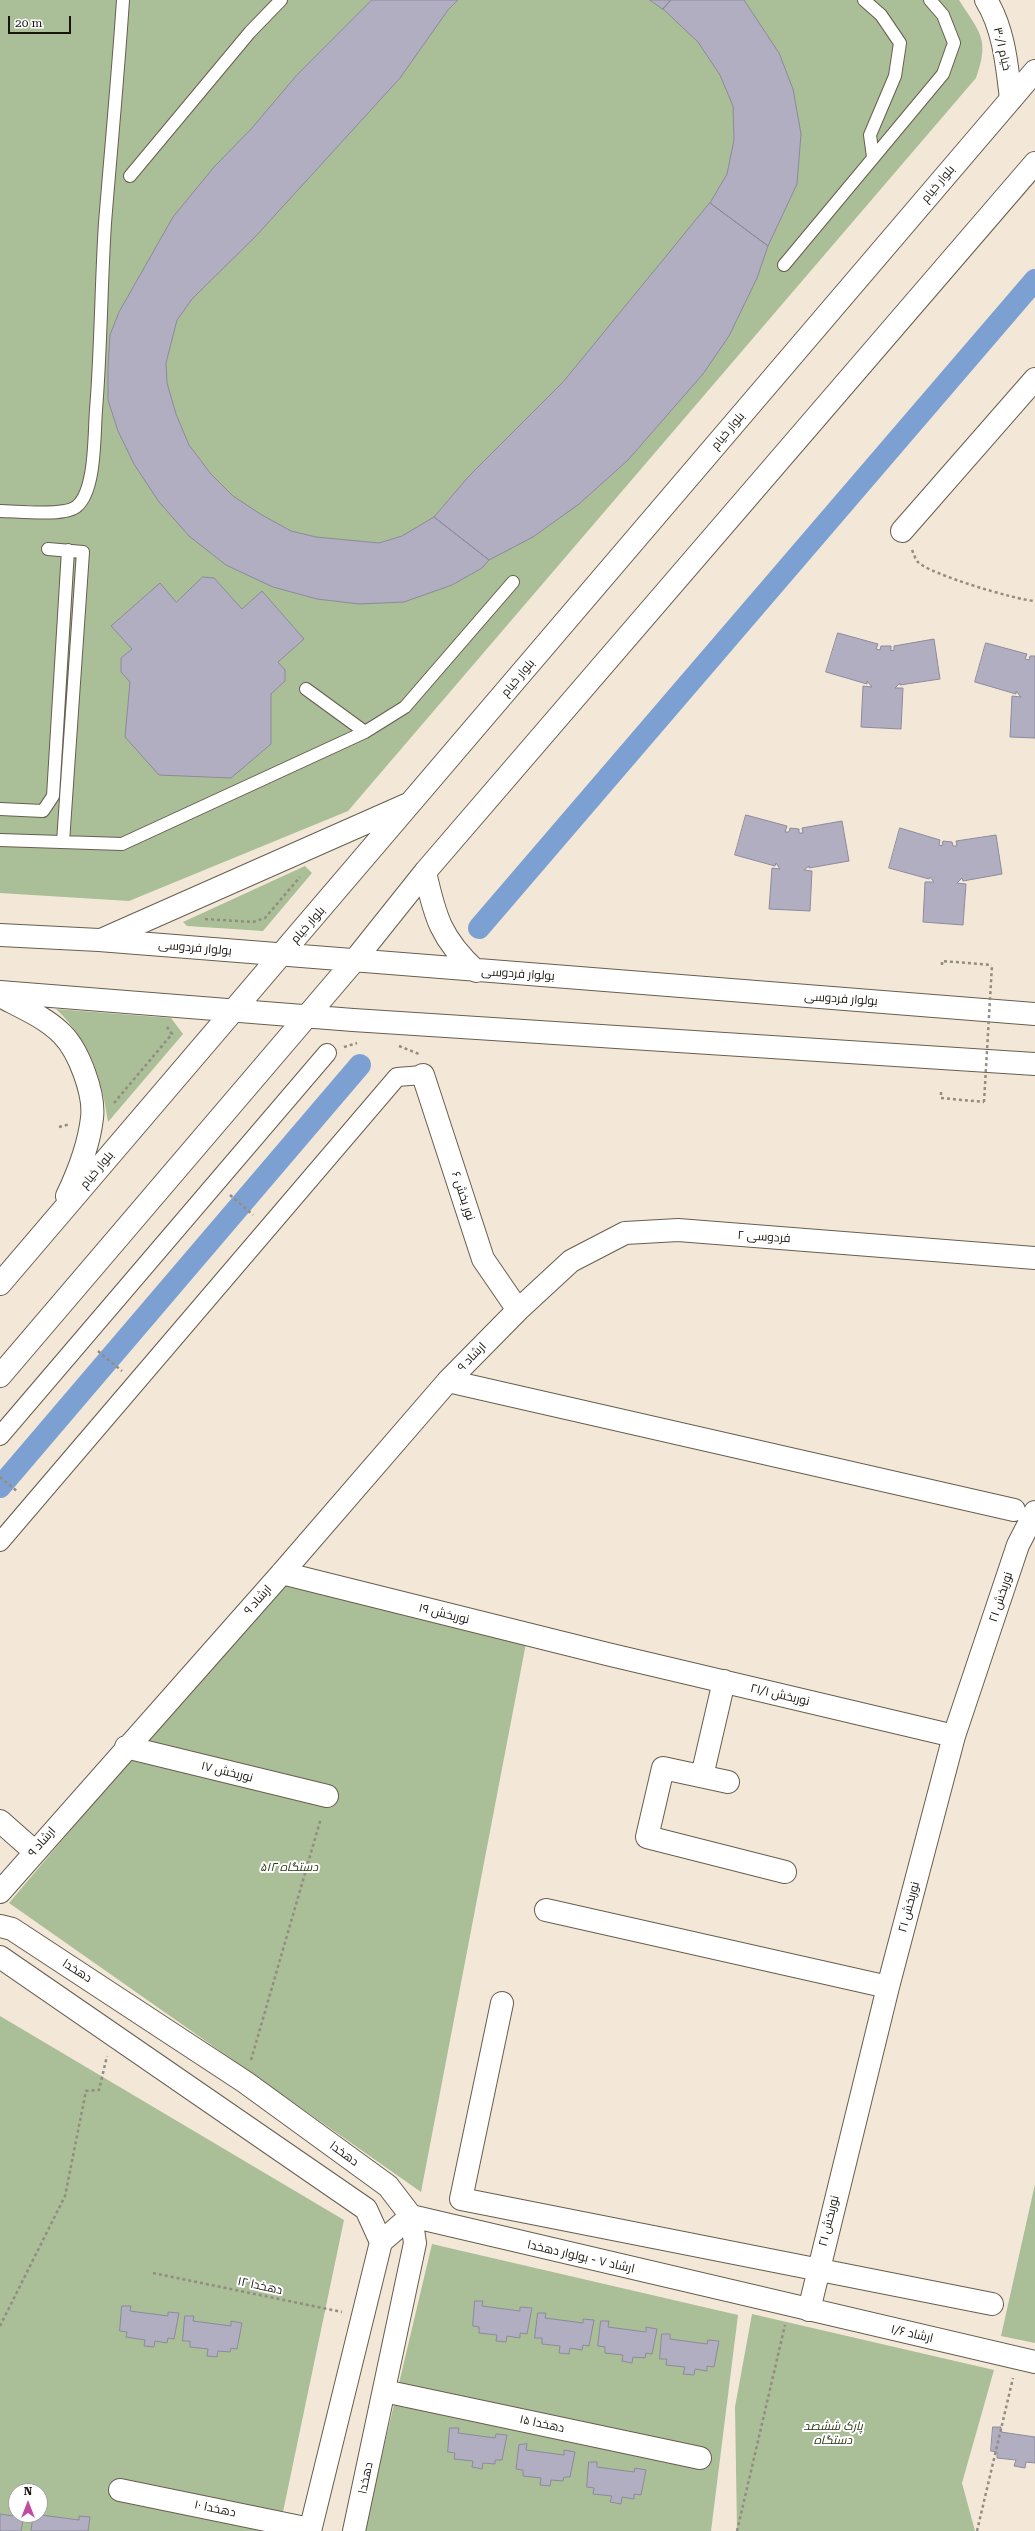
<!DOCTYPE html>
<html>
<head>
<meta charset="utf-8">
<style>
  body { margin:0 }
  #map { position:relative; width:1035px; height:2531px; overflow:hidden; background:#f3e8d7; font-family:"Roboto Serif",serif }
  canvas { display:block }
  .north { position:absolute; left:8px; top:2483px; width:40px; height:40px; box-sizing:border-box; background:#fff; border:1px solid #a2a19f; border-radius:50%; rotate:0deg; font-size:11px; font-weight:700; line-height:16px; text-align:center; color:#17140e }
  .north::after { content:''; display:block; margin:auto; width:14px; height:18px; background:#c24ba2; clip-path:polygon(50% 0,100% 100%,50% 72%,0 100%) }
  .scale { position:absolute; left:8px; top:16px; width:63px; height:18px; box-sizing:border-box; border:2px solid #17140e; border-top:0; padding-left:5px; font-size:12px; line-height:14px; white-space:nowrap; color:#17140e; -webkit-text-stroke:3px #fff; paint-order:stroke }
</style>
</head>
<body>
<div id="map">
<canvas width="1035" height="2531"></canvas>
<div class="north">N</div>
<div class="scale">20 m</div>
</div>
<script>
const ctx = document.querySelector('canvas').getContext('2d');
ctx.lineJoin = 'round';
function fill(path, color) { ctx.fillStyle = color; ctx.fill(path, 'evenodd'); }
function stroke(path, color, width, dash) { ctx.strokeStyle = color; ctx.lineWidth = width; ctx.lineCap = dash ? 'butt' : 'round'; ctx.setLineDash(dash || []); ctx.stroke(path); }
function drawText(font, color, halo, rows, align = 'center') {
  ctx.font = font + ' "Roboto Serif",Cairo,serif'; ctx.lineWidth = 4; ctx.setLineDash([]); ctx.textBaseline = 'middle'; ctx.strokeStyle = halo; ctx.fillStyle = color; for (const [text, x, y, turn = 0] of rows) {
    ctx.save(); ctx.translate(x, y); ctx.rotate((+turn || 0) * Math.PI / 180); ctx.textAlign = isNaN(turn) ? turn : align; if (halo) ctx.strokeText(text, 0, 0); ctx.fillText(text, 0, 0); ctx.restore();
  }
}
fill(new Path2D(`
  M 0,0 L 959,0 C 980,33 990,39 976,78 L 348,811 L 129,901 L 0,893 Z
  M 305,866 L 312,873 L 263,931 L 187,926 L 183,922 Z
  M 56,1009 L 171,1018 L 183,1034 L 108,1122 C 101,1075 91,1043 56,1009 Z
  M 281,1581 L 527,1638 L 421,2192 L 9,1903 Z
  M 0,2016 L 344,2220 L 279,2531 L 0,2531 ZM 16,2491 L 40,2491 L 40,2515 L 16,2515 Z
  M 1035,2184 L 1035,2343 L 1001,2336 Z
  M 432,2244 L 738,2315 L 711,2531 L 364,2531 Z
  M 752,2314 L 994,2370 L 962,2483 L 975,2531 L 737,2531 L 735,2407 Z`), '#aabe98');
stroke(new Path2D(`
  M 479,928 L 1035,280
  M 0,1487 L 360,1065`), '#7da0d2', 22);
const building = new Path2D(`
  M 372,0 L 458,0 L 448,10 L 400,78 L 256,236 L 192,299 L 177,320 L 166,363 L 167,383 L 176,414 L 189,445 L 211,474 L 233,496 L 262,515 L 291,531 L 316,537 L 379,543 L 402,536 L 434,517 L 489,560 L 482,568 L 452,585 L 404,602 L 359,604 L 317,599 L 273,587 L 226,565 L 189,536 L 159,502 L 134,464 L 118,431 L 108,400 L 108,366 L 110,335 L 119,312 L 173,217 L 214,167 L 252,128 L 296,76 Z
  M 650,0 L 671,0 L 663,9 Z
  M 671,0 L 744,0 L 779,53 L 793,89 L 801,134 L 797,184 L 768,246 L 710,203 L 727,174 L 734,140 L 733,106 L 720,75 L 698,42 L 663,9 Z
  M 710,203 L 768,246 L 757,278 L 729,336 L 703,374 L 628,460 L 579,504 L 533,537 L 489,560 L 434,517 L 469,476 L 563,382 Z
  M 203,577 L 214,578 L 242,609 L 262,591 L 304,639 L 278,662 L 285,670 L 285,681 L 271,694 L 271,744 L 231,778 L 159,775 L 125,737 L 130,682 L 121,672 L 121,658 L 132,649 L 111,626 L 160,583 L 176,602 Z
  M 838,633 L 878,644 L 876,649 L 880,650 L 881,646 L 891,646 L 891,651 L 894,650 L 894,646 L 934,639 L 940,679 L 900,685 L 900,683 L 895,688 L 903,688 L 901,729 L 861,727 L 863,686 L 872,687 L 867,681 L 867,684 L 826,672 Z
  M 986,643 L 1027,654 L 1025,659 L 1029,660 L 1030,656 L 1035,656 L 1035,738 L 1010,737 L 1012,696 L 1021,697 L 1016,691 L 1016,694 L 975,682 Z
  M 746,815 L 787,826 L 785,832 L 789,832 L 790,828 L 799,829 L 799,833 L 803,833 L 802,828 L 842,821 L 849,861 L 809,868 L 809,866 L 804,870 L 812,871 L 810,911 L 769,909 L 772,868 L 780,869 L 776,863 L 775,866 L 735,855 Z
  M 900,828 L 940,840 L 939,845 L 942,846 L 943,841 L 952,842 L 953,846 L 957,846 L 956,841 L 996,835 L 1002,874 L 963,881 L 962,878 L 957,883 L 966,884 L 963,925 L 923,922 L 925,882 L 934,882 L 930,877 L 929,879 L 889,868 Z
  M 475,2301 L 483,2301 L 482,2306 L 520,2311 L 520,2307 L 532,2308 L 527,2334 L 520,2333 L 520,2338 L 507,2336 L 506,2342 L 496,2341 L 497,2335 L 479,2333 L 479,2327 L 473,2326 Z
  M 122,2306 L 131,2306 L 130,2311 L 168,2316 L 168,2312 L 179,2313 L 174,2339 L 168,2338 L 167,2343 L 155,2341 L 154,2347 L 144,2346 L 145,2340 L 126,2337 L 127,2332 L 120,2331 Z
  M 538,2313 L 546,2313 L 545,2318 L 583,2323 L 583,2319 L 594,2320 L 589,2346 L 583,2345 L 582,2350 L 570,2348 L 569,2354 L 559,2353 L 560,2346 L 542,2344 L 542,2338 L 535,2338 Z
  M 185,2316 L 194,2316 L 193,2321 L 231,2326 L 231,2321 L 242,2323 L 237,2349 L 231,2348 L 230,2352 L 218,2351 L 217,2357 L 207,2356 L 208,2349 L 190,2347 L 190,2341 L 183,2341 Z
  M 601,2321 L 609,2321 L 608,2327 L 646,2332 L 646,2327 L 657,2329 L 652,2354 L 646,2353 L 645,2358 L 633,2357 L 632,2363 L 622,2361 L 623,2355 L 605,2353 L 605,2347 L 598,2346 Z
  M 662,2334 L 670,2334 L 670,2339 L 707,2344 L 708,2340 L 719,2341 L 714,2367 L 707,2366 L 707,2371 L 695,2369 L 694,2375 L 683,2374 L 685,2367 L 666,2365 L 667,2359 L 660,2359 Z
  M 993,2427 L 1001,2427 L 1001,2432 L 1035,2437 L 1035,2463 L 1026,2462 L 1025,2468 L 1014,2466 L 1016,2460 L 997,2458 L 997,2452 L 991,2451 Z
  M 450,2428 L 459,2428 L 458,2433 L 495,2438 L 496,2434 L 507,2435 L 502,2460 L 495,2460 L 495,2464 L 483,2463 L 482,2469 L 472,2467 L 473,2461 L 454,2459 L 455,2453 L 448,2452 Z
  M 527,2444 L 526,2450 L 564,2455 L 564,2450 L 575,2452 L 570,2477 L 564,2477 L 563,2481 L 551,2480 L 550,2486 L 540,2485 L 541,2478 L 523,2476 L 523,2470 L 516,2469 L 519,2445 Z
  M 589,2462 L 597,2462 L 597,2467 L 634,2472 L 635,2468 L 646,2470 L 641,2495 L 634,2494 L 634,2499 L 622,2497 L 621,2504 L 610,2502 L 612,2496 L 593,2494 L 594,2488 L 587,2487 Z
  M 40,2510 L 42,2510 L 41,2515 L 79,2520 L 79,2516 L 90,2517 L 88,2531 L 31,2531 L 33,2515 L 40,2515 Z
  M 14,2511 L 16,2515 L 24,2515 L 21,2531 L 0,2531 L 0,2514 L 13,2516 Z`);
fill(building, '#b0aec0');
stroke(building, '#8c8a9c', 1);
const service = new Path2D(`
  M 864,0 L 881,15 L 900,43 L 895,76 L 870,135 L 873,157
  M 130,176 L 250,32 L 281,0
  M 784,265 L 943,74 L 954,43 L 943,15 L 930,0
  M 0,511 C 17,511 66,517 77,506 C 96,490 94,434 96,410 C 101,348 101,285 105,223 C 111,149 118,75 123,0
  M 48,549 L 83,552 L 63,842
  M 306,689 L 365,732
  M 0,809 L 43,811 L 53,796 L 68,550
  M 0,840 L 122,844 L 365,732 L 405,707 L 513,582`);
const pedestrian = new Path2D(`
  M 0,1436 L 327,1053
  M 0,1542 L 397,1077 L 423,1075`);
const minor = new Path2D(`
  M 902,531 L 1035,379
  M 423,1075 L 483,1259 L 518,1310
  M 448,1381 L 1014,1510
  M 282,1573 L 607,1654 L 954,1736
  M 126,1747 L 327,1796
  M 702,1776 L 724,1681
  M 728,1782 L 663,1768 L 647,1837 L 785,1872
  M 0,1821 L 34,1851
  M 0,1892 L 282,1573 L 448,1381 L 518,1310 L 571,1261 L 625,1233 L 678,1230 L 1035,1258
  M 546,1910 L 888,1987
  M 0,1926 L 12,1929 L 245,2082 L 388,2186 L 411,2216 L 415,2243 L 354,2531
  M 0,1957 L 366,2209 L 381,2242 L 310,2531
  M 502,2003 L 461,2199 L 992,2304
  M 381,2242 L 411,2216 L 1035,2362
  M 809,2310 L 888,1987 L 954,1736 L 1018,1545 L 1035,1512
  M 384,2391 L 700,2458
  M 120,2490 L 310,2529`);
const tertiary = new Path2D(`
  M 986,0 C 1004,29 1007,66 1011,99`);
const primary = new Path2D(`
  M 425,872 C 435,917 441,939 476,971
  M 0,935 L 99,940 L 1035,1014
  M 101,940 L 406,805
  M 0,992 L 353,1020 L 1035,1064
  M 0,996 C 21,1007 45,1017 62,1034 C 79,1051 95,1094 92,1118 C 89,1144 78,1173 67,1196
  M 0,1284 L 1035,71
  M 0,1376 L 354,961 L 425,872 L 1035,163`);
stroke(service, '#675e4f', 14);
stroke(pedestrian, '#675e4f', 20);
stroke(minor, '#675e4f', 24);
stroke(tertiary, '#675e4f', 24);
stroke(primary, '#675e4f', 24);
stroke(new Path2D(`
  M 912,550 C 914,554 915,559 918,562 C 929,574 1016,600 1035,601
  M 205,919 L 253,922 L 265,918 L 300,877
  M 942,965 L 942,961 L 992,965
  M 399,1046 L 419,1054
  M 344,1047 L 357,1043
  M 941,1092 L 941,1098 L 984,1102
  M 114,1103 L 172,1034 L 167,1027
  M 59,1127 L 70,1124
  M 230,1195 L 253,1215
  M 98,1351 L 122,1371
  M 0,1477 L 18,1492
  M 251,2060 L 321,1818
  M 153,2273 L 342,2312
  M 0,2326 L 65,2196 L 86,2091 L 99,2090 L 107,2056
  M 737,2531 L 785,2325
  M 977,2531 L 1013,2378`), '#938c80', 2.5, [3, 3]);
stroke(service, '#fff', 12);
stroke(pedestrian, '#fff', 18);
stroke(minor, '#fff', 22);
stroke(tertiary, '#fff', 22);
stroke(primary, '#fff', 22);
stroke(new Path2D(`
  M 984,1102 L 992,965`), '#938c80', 2.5, [3, 3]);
drawText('12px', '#17140e', '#fff', [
  ["خیام ۳۰/۱",1002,49,77],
  ["بلوار خیام",938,184,-50],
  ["بلوار خیام",728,431,-50],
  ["بلوار خیام",518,678,-50],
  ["بلوار خیام",308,925,-49],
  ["بولوار فردوسی",195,948,5],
  ["بولوار فردوسی",518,974,4],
  ["بولوار فردوسی",841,999,4],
  ["بلوار خیام",97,1170,-50],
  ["نور بخش ۶",463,1196,72],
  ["فردوسی ۲",764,1237,4],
  ["ارشاد ۹",472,1357,-46],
  ["نوربخش ۲۱",1001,1597,-72],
  ["ارشاد ۹",258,1600,-48],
  ["نوربخش ۱۹",444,1614,14],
  ["نوربخش ۲۱/۱",780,1695,13],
  ["نوربخش ۱۷",227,1772,14],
  ["ارشاد ۹",42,1842,-49],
  ["نوربخش ۲۱",909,1907,-75],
  ["دهخدا",77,1971,33],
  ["دهخدا",344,2154,36],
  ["نوربخش ۲۱",829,2221,-76],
  ["ارشاد ۷ - بولوار دهخدا",581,2257,13],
  ["دهخدا ۱۲",260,2286,12],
  ["ارشاد ۱/۶",912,2334,13],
  ["دهخدا ۱۵",542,2424,12],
  ["دهخدا",366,2478,-78],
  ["دهخدا ۱۰",215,2509,12]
]);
drawText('italic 12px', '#263910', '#fff', [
  ["۵۱۲ دستگاه",289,1867],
  ["پارک‌ ششصد",833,2426],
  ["دستگاه",833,2440]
]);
</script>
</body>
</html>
